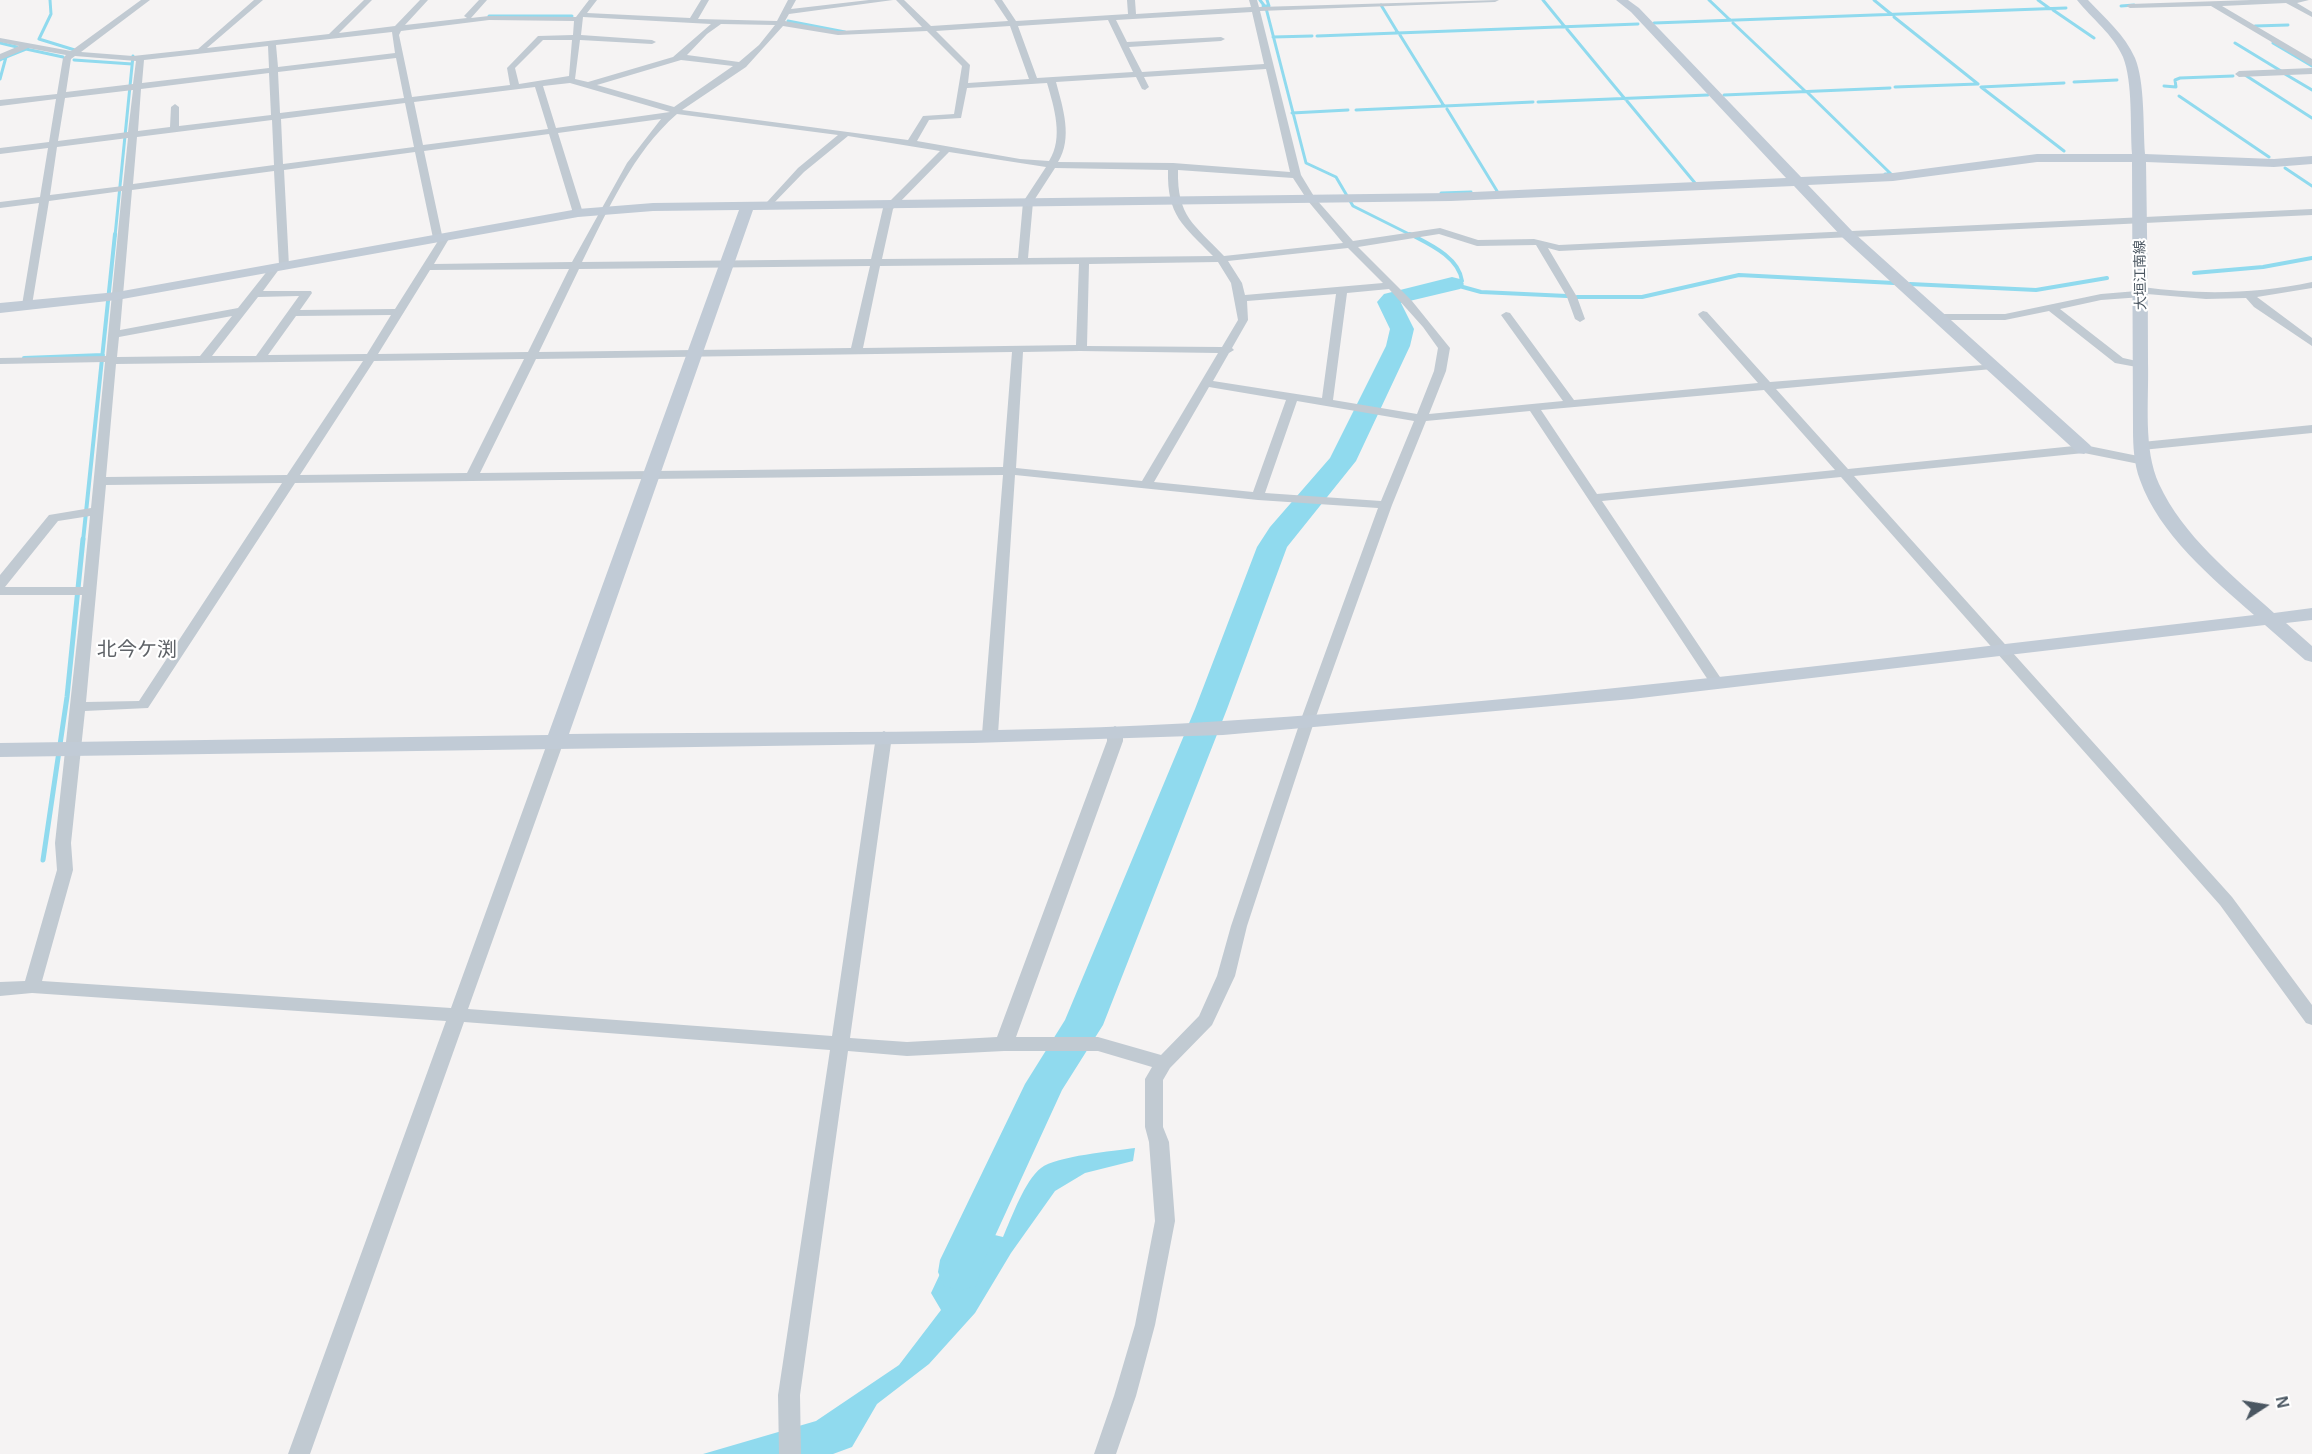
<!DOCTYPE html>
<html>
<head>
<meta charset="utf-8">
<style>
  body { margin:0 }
  #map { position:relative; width:2312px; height:1454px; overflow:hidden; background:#f5f3f3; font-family:Arial,sans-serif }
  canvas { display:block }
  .north { position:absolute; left:2234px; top:1376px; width:60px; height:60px; -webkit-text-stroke:4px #fff; paint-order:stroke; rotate:78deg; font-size:16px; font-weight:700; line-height:24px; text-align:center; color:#4a5661 }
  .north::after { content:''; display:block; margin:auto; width:21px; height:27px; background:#4a5661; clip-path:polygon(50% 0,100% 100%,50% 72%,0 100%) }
</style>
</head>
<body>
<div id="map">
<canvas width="2312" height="1454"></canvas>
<div class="north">N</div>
</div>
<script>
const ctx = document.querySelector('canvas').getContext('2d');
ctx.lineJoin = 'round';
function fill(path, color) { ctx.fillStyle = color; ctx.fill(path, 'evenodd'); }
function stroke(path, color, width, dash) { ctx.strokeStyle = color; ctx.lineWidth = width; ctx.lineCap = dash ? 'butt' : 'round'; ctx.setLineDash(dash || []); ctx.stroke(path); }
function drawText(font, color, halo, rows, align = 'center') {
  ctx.font = font + ' Arial,"Noto Sans JP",sans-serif'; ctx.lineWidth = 4.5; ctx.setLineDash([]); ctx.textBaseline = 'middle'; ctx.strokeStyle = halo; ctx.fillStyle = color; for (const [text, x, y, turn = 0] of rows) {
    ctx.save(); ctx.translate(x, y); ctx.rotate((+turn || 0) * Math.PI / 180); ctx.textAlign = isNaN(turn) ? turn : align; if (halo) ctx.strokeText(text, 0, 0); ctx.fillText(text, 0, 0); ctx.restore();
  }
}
fill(new Path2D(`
  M 1135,1148 L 1133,1161 L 1085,1173 L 1055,1191 L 1011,1253 L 975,1313 L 929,1364 L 877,1404 L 852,1447 L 833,1454 L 703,1454 L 816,1421 L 899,1365 L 941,1310 L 931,1293 L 962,1227 L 1003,1237 C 1011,1219 1025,1180 1041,1168 C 1056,1156 1114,1151 1135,1148 Z`), '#90daee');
stroke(new Path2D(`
  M 50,0 L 51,14 L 39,39 L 78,51
  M 1260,0 L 1266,8 L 1306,163 L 1336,177 L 1353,206 L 1413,236
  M 1543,0 L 1565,27
  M 1709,0 L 1730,20
  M 1874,0 L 1891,14
  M 2038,0 L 2049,8
  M 1381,5 L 1398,33
  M 1263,6 L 1269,6 L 1267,0
  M 2121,6 L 2134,5
  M 2053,10 L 2094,38
  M 489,16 L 572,16
  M 1894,17 L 1978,84
  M 788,21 L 845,32
  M 1654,23 L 2066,8
  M 1733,23 L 1805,91
  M 2255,26 L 2288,25
  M 1567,29 L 1625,99
  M 1400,35 L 1444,106
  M 1317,36 L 1638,24
  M 1273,37 L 1312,36
  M 0,43 L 17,47
  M 2235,43 L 2281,71
  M 2273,43 L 2312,66
  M 6,57 L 26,49 L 63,57
  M 0,60 L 6,57 L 0,79
  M 74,60 L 132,64
  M 2285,74 L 2312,90
  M 2245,75 L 2312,118
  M 2074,82 L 2117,80
  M 2164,86 L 2176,87 L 2175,80 L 2180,78 L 2233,76
  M 1895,87 L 1978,84
  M 1981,87 L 2064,151
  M 1981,87 L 2064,83
  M 1808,93 L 1891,174 L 1885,174
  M 1724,95 L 1890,88
  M 2179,96 L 2269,157
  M 1627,101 L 1695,183
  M 1538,102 L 1708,95
  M 1447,109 L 1497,191
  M 1356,110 L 1533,102
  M 1292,113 L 1348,110
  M 2285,168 L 2312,186
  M 1441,193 L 1471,192
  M 115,236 L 133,56`), '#90daee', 3);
stroke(new Path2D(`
  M 1410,234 C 1429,244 1459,257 1462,281 L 1452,284
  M 2194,273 L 2263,267 L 2312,258
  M 1452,284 L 1481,292 L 1567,296
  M 1910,284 L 2036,290 L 2107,278
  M 1577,297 L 1642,297 L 1739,275 L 1894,283
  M 24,358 L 103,355
  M 83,541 L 115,234`), '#90daee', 4);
stroke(new Path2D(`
  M 43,860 L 67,697 L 83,539`), '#90daee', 5);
fill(new Path2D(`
  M 1452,277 L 1460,279 L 1464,284 L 1460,289 L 1401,303 L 1414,329 L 1410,346 L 1356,461 L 1287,547 L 1227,709 L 1103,1025 L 1062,1090 L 984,1260 L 976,1286 L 960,1291 L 944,1286 L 938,1272 L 940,1260 L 1025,1084 L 1065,1020 L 1195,709 L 1257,547 L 1270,527 L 1330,458 L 1386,346 L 1390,329 L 1377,302 L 1384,294 Z`), '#90daee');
fill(new Path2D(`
  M 141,0 L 150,0 L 81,52 L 133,56 L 198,49 L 254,0 L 263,0 L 207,48 L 329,34 L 364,0 L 372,0 L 339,33 L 395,26 L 420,0 L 428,0 L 405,25 L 467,18 L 464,16 L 479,0 L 487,0 L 471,18 L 489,16 L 576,17 L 589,0 L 597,0 L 587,13 L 690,18 L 701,0 L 709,0 L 698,19 L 777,21 L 788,0 L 796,0 L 791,9 L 869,0 L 893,0 L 789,14 L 785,21 L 838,31 L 922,27 L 896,0 L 904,0 L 931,26 L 1008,21 L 994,0 L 1002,0 L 1016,21 L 1128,14 L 1127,0 L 1135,0 L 1136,14 L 1251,7 L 1249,0 L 1257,0 L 1259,7 L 1499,0 L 1495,2 L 1260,11 L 1301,175 L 1315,198 L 1353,241 L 1440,228 L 1478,240 L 1534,239 L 1559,245 L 2312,209 L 2312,215 L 1559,251 L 1548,248 L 1577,297 L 1585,319 L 1580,322 L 1575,319 L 1567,297 L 1536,245 L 1477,246 L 1439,234 L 1358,247 L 1412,301 L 1450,348 L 1446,371 L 1429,414 L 1563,401 L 1501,315 L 1506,312 L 1510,313 L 1574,400 L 1758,383 L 1699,316 L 1698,314 L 1703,311 L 1707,312 L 1770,382 L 1996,364 L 1996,368 L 1992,369 L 1776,389 L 1848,469 L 2084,445 L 2148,458 L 2148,464 L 2144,465 L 2084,453 L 1854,476 L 2232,897 L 2312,1005 L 2312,1025 L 2306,1023 L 2220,905 L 1841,477 L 1602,501 L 1724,683 L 1717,687 L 1710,683 L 1530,411 L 1426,421 L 1392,505 L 1314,722 L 1247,926 L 1235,976 L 1212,1025 L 1170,1068 L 1163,1080 L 1163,1127 L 1169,1142 L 1175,1221 L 1155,1325 L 1136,1396 L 1116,1454 L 1094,1454 L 1114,1396 L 1135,1325 L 1155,1221 L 1149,1142 L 1145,1127 L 1145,1079 L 1152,1067 L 1098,1051 L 1004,1051 L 907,1056 L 848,1051 L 800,1395 L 801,1454 L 779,1454 L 778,1395 L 830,1050 L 464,1022 L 310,1454 L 288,1454 L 446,1021 L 32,993 L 0,996 L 0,982 L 25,981 L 57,870 L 55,843 L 82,595 L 0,595 L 0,575 L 49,515 L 91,508 L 105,362 L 0,364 L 0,358 L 106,356 L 122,191 L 49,201 L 32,305 L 23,307 L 22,305 L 39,203 L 0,208 L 0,202 L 40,197 L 48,148 L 0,154 L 0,148 L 49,142 L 56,99 L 0,106 L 0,100 L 57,94 L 63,58 L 66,55 L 28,48 L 0,60 L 0,54 L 19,46 L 0,42 L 0,38 L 71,51 ZM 1252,12 L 1264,64 L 1142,72 L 1129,47 L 1221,41 L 1225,39 L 1221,37 L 1127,42 L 1116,20 ZM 583,17 L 711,24 L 673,57 L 588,82 L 575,79 L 580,40 L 652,44 L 656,42 L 652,40 L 581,35 ZM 489,20 L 574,21 L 573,35 L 538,36 L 507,68 L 510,85 L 412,97 L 399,35 L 401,31 ZM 1108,20 L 1133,72 L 1037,78 L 1018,26 ZM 721,24 L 775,25 L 759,45 L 739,62 L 687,55 L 707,34 ZM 783,26 L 838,35 L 927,31 L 962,66 L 954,114 L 923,116 L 908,140 L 682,110 L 746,67 ZM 1010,26 L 1029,79 L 968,83 L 970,65 L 936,31 ZM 392,32 L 395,53 L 278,67 L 276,45 ZM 543,40 L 572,40 L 569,76 L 519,84 L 515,68 ZM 268,46 L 269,68 L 142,83 L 144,60 ZM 75,56 L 136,61 L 133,84 L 66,92 L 71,59 ZM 396,58 L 404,98 L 280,113 L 278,72 ZM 681,60 L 733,66 L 674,107 L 597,85 ZM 1266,69 L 1290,172 L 1173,163 L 1058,162 C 1073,138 1063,108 1056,82 L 1136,77 L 1142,89 L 1145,90 L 1149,87 L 1144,77 ZM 269,73 L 271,115 L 179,126 L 179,107 L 175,104 L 171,107 L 170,127 L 138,131 L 141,89 ZM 570,83 L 670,112 L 556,128 L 543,86 ZM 1047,83 C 1054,107 1064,138 1049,161 L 1020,159 L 917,141 L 929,120 L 961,118 L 967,88 ZM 535,87 L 548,129 L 423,145 L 414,102 ZM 133,90 L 128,132 L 58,141 L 65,98 ZM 405,103 L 414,147 L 283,164 L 281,119 ZM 677,114 L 838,135 L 798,168 L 767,202 L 767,206 L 770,207 L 804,172 L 848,136 L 940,151 L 883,208 L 871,259 L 582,262 C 608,210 633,152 677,114 ZM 661,119 L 627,163 L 572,262 L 434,264 L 450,237 L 442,235 L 424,151 L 549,134 L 573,213 L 578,216 L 583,213 L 558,133 ZM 272,120 L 274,165 L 133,184 L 137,137 ZM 128,138 L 123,186 L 50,195 L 57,147 ZM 415,152 L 433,238 L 438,241 L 395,309 L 300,310 L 312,293 L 311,291 L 263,291 L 280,268 L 289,266 L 284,170 ZM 949,152 L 1046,167 L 1023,202 L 1018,258 L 882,259 L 893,209 ZM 1055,168 L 1168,170 C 1167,216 1183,225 1213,256 L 1028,258 L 1033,202 ZM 1178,170 L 1293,178 L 1308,201 L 1343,243 L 1224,256 C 1194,224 1177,217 1178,170 ZM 274,171 L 279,265 L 272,265 L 238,308 L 120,330 L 132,190 ZM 1348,248 L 1383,283 L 1245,295 L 1242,283 L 1228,261 ZM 1218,262 L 1231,283 L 1238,320 L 1222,347 L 1087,346 L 1089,264 ZM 1079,264 L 1076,345 L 863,348 L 880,266 ZM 870,266 L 851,348 L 539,352 L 579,269 ZM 569,269 L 528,352 L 378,354 L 430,270 ZM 1389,289 L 1423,327 L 1438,348 L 1434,371 L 1417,414 L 1333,400 L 1347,293 ZM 1336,294 L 1322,398 L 1213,381 L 1229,353 L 1234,350 L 1232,348 L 1248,320 L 1247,301 ZM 299,296 L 256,356 L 212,356 L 258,297 ZM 391,315 L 367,354 L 268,355 L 296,316 ZM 232,316 L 200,356 L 117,357 L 119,337 ZM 1080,351 L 1218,353 L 1142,481 L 1016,468 L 1023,352 ZM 1012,352 L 1003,467 L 480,473 L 536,359 ZM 524,359 L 467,473 L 300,475 L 374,361 ZM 363,361 L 287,475 L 106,477 L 116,364 ZM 1209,387 L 1286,400 L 1253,492 L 1154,482 ZM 1764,390 L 1835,470 L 1597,494 L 1541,410 ZM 1297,401 L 1414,421 L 1381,501 L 1265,493 ZM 1003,475 L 982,734 L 990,739 L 998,734 L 1015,475 L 1258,500 L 1378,508 L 1300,722 L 1231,926 L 1217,976 L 1199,1016 L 1161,1055 L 1098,1037 L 1016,1037 L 1123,741 L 1123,731 L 1115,726 L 1107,731 L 1107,741 L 997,1037 L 907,1042 L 850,1038 L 892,736 L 884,731 L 876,736 L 832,1036 L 468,1009 L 564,741 L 556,736 L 548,741 L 451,1008 L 42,981 L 73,870 L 71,843 L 85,711 L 148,708 L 295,483 ZM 282,483 L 139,701 L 86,702 L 106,485 ZM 90,516 L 83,587 L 5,587 L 58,521 Z
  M 2251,0 L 2309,0 L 2297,3 L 2312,12 L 2312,17 L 2286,3 L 2222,6 L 2312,59 L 2312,66 L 2211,6 L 2130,8 L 2126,6 L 2130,4 Z
  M 2312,68 L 2312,74 L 2239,77 L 2235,74 L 2239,71 Z
  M 2312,282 L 2312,288 L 2257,297 L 2312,338 L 2312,346 L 2254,307 L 2246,298 L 2206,299 L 2147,294 L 2142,297 L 2101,300 L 2060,309 L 2123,358 L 2146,363 L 2146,367 L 2142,368 L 2115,363 L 2049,311 L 2005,320 L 1938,320 L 1933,317 L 1938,314 L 2005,314 L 2101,294 L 2137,291 L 2138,288 L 2142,287 C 2200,295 2255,294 2312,282 Z
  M 2312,425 L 2312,433 L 2142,450 L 2136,446 L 2142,442 Z`), '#c1cad2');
fill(new Path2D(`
  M 1616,0 L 1628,0 L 1639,8 L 1801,177 L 1893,173 L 2037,154 L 2132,154 C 2130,127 2133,82 2123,57 C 2113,34 2092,19 2077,0 L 2088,0 C 2105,18 2125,35 2135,58 C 2145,82 2143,127 2145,154 L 2274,159 L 2312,156 L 2312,164 L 2274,167 L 2146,162 C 2147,229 2148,296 2148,363 C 2149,401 2143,449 2159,484 C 2183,536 2232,575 2274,613 L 2312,608 L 2312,620 L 2286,623 L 2312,646 L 2312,662 L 2305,660 L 2265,625 L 1632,699 L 1223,735 L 973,743 L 0,757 L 0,743 L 548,735 L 739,210 L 653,211 L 578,217 L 117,300 L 0,313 L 0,303 L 117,292 L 578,209 L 653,203 L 1451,193 L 1786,178 L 1631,12 ZM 2037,162 L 2132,162 L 2133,429 C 2133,446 2134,464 2140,480 C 2159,534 2212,578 2254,615 C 1911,654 1568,700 1223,721 C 1005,735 787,731 569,734 L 753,210 L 1451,201 L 1794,186 L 1843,238 L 2078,453 L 2084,454 L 2093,449 L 2090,445 L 1853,232 L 1808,185 L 1893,181 Z`), '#c1cbd6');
drawText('14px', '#4a5661', '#fff', [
  ["大垣江南線",2141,275,-91]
]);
drawText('20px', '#5f6368', '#fff', [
  ["北今ケ渕",137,650]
]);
</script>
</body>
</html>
